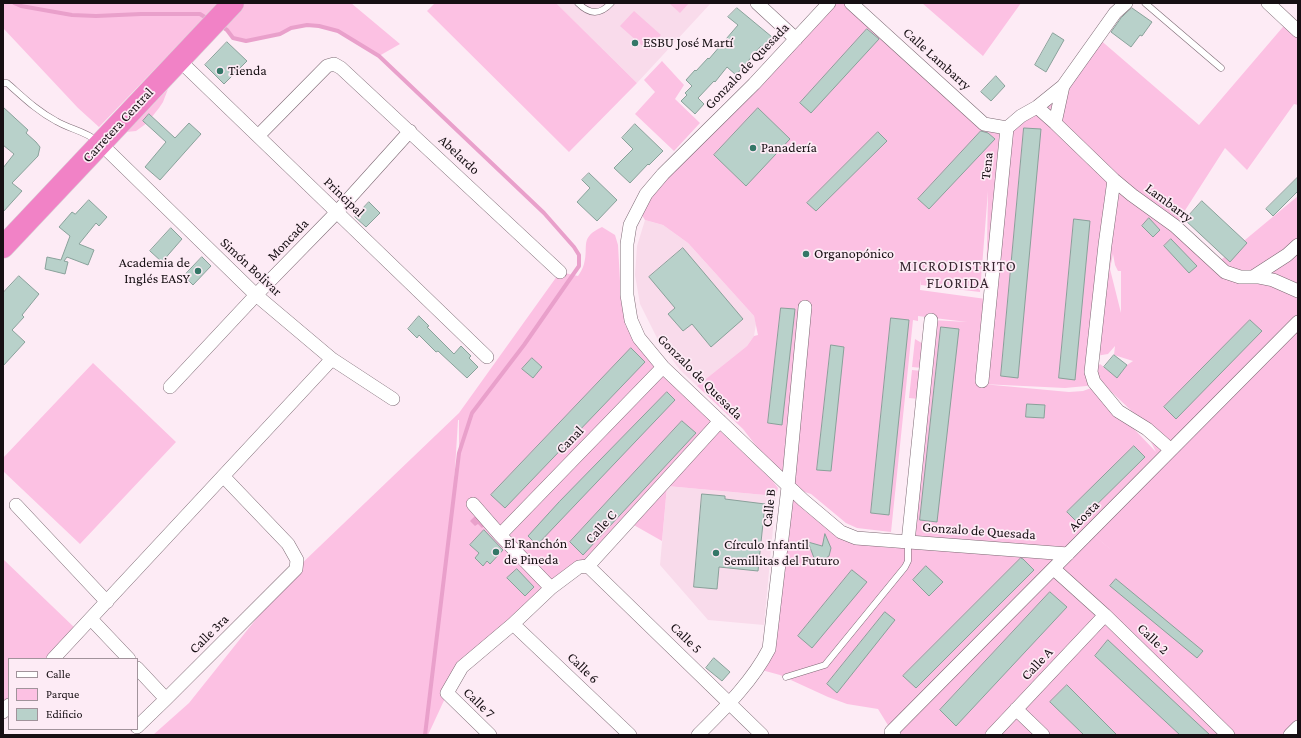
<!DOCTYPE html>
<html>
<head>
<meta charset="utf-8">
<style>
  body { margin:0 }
  #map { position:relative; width:1301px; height:738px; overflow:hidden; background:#fdebf5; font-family:"Crimson Pro",serif }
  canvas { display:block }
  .frame { position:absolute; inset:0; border:4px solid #160f13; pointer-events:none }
  .legend { position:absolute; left:8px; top:658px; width:130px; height:72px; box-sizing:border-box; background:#fdebf5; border:1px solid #a1939b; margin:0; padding:5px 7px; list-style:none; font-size:12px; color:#160f13 }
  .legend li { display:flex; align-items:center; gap:8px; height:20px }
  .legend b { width:20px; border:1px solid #a1939b }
</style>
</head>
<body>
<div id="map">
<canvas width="1301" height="738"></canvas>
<div class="frame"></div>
<ul class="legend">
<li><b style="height:5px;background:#fff"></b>Calle</li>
<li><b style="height:11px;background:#fcc1e3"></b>Parque</li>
<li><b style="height:11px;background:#b8d1ca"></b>Edificio</li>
</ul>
</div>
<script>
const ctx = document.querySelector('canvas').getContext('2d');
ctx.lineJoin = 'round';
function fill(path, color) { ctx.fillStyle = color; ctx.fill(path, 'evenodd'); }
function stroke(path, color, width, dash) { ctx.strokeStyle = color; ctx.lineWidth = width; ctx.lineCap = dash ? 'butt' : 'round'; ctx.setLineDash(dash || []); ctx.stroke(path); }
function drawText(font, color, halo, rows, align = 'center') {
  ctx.font = font + ' "Crimson Pro",serif'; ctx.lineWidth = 3.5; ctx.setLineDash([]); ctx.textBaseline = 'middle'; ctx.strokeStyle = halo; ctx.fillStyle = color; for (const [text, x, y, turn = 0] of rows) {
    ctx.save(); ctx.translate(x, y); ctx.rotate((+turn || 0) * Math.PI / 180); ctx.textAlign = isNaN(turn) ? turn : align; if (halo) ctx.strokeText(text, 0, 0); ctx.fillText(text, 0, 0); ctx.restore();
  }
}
fill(new Path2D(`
  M 556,3 L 711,3 L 637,83 Z
  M 645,220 L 663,225 L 688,243 L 754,316 L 756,324 L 754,336 L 747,346 L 697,386 L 680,370 L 658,340 L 640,304 L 635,275 L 637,246 Z
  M 667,486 L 776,496 L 764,625 L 708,620 L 660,565 Z`), '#f9dbeb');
fill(new Path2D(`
  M 3,3 L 219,3 L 99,127 L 78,108 L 3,28 Z
  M 223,3 L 351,3 L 400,44 L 379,56 L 338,31 L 307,25 L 291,28 L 280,34 L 246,41 L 233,38 C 224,26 221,18 223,3 Z
  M 435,3 L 556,3 L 637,83 L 569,152 L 427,11 Z
  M 669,3 L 689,3 L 680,13 Z
  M 829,3 L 851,3 L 984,124 L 1007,128 L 1037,107 L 1098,38 L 1199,125 L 1288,21 L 1298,31 L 1298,105 L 1294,104 L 1247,170 L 1225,148 L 1175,226 L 1216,264 L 1298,196 L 1298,727 L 1290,735 L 894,735 L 878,709 L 847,704 L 828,697 L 780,675 L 758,669 L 769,649 L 788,487 L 743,429 L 697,386 L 747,346 L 754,336 L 758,335 L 754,316 L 688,243 L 663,225 L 645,220 L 638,209 ZM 988,191 L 986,299 L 920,290 L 921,279 L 921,285 L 980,292 ZM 1113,254 L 1115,265 L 1118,271 L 1121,271 L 1121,313 L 1110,269 ZM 918,316 L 967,322 L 931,320 L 908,542 L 890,548 L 854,543 L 836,534 L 805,511 L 789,487 L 811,494 L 846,523 L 857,528 L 891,532 L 913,320 L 918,321 ZM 1115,346 L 1114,355 L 1133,361 L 1127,365 L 1117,377 L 1100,364 L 1097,367 L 1096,356 L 1108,354 ZM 1100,381 L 1139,418 L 1156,452 L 1094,387 L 1083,391 L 1069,392 L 982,384 L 1065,388 L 1097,385 ZM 1157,455 L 1154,468 L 1090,532 L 1115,553 L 1085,528 Z
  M 922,3 L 1021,3 L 983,56 Z
  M 634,11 L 661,35 L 647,50 L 620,26 Z
  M 662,61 L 684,85 L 675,99 L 700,123 L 674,151 L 635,114 L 655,92 L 644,80 Z
  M 168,89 L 163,102 L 159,108 L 147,123 L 136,131 L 126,132 Z
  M 602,227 L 615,235 L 618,245 L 621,299 L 626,327 L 631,320 L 717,428 L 771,479 L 778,488 L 776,496 L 667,486 L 662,541 L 632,524 L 462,667 L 447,694 L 428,735 L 153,735 L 189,703 L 296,569 L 459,413 L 560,272 L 578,276 C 580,273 583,268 584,264 C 589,245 579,238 602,227 ZM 459,420 L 459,453 L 453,502 L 458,420 Z
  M 915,339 L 925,345 L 922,368 L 912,367 Z
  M 93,363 L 176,442 L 80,544 L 3,471 L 3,458 Z
  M 912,370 L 922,371 L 919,399 L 909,398 Z
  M 3,559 L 76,629 L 48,659 L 9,659 L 9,700 L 3,706 Z`), '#fcc1e3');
fill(new Path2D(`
  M 476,515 L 485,525 L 482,528 L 478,524 L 475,526 L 470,521 Z`), '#e9a0cb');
stroke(new Path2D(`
  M 14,3 L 21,6 L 72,15 L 96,16 L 141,14 L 200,14 L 208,19
  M 221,26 L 227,30 L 233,38 L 246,41 L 280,34 L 291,28 L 307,25 L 319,26 L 338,31 L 379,56 L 544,213 L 574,247 L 579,255 L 579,266 L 524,345 L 472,413 L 459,453 L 425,735`), '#e9a0cb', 4);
const building = new Path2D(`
  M 737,8 L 772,37 L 763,48 L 761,46 L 736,75 L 727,67 L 715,82 L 714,81 L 698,98 L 704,104 L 695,114 L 681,101 L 687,95 L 685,93 L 692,86 L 686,80 L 695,70 L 696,71 L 708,58 L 709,59 L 738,25 L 728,17 Z
  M 1132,8 L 1152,22 L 1142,36 L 1140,35 L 1131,47 L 1111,32 L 1121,18 Z
  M 867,29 L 879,39 L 811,113 L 800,103 Z
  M 1053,33 L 1064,40 L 1046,72 L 1035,65 Z
  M 227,42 L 247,61 L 224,84 L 205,65 Z
  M 996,76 L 1005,86 L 991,101 L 981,92 Z
  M 3,107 L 28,130 L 26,133 L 36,142 L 40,147 L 38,156 L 12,183 L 22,191 L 3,212 L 3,168 L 14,154 L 3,145 Z
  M 758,108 L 790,139 L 746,186 L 714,155 Z
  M 149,114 L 175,138 L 189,123 L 201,134 L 160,180 L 145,167 L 166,142 L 143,121 Z
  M 635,124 L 663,151 L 649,165 L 648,164 L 630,183 L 614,168 L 633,149 L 622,138 Z
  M 1024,128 L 1041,129 L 1018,378 L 1001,376 Z
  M 981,131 L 988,133 L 995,139 L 929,209 L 918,199 Z
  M 878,132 L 887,141 L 816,211 L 807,203 Z
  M 589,173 L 617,200 L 597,221 L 577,202 L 590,188 L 582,180 Z
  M 1298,177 L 1298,191 L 1273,216 L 1266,209 Z
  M 89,200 L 107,217 L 99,226 L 96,223 L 79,244 L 94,250 L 88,265 L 67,257 L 64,261 L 68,262 L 65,274 L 45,269 L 47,257 L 61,260 L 70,236 L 59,227 L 72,212 L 75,214 Z
  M 1202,201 L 1247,243 L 1230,262 L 1185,220 Z
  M 369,202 L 380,213 L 366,227 L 355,217 Z
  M 1149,218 L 1160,230 L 1153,237 L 1142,226 Z
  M 1074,219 L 1090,221 L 1075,380 L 1059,378 Z
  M 171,228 L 182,239 L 162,262 L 150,251 Z
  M 1171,239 L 1197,266 L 1189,273 L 1164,246 Z
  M 683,248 L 743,319 L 711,347 L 692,324 L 683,331 L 668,314 L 675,308 L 649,277 Z
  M 202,257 L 211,266 L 193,285 L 184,276 Z
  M 19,276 L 39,294 L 22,315 L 24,317 L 12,330 L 25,342 L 3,366 L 3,293 Z
  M 781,308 L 795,309 L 782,425 L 768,423 Z
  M 419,316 L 429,326 L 427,327 L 454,354 L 461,346 L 471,356 L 469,358 L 478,367 L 467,378 L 438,351 L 436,352 L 419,335 L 417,338 L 408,329 Z
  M 891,318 L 909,320 L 889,515 L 871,513 Z
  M 1250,320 L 1262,331 L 1176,419 L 1164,407 Z
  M 941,327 L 959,329 L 937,522 L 920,520 Z
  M 831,345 L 844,347 L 831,471 L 817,470 Z
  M 631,348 L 645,362 L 505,508 L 491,495 Z
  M 1114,355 L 1127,365 L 1117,378 L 1104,367 Z
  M 532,358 L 542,367 L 533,378 L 522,369 Z
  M 667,392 L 675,400 L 537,545 L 528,536 L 559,502 Z
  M 1027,404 L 1045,405 L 1044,418 L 1026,417 Z
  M 682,421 L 696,433 L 583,555 L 570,542 Z
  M 1134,446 L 1145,457 L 1078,523 L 1067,512 Z
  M 702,494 L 725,496 L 725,499 L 765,504 L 758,571 L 719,567 L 717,589 L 694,587 Z
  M 484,530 L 503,550 L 490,564 L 487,561 L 483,566 L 475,558 L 479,553 L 470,545 Z
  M 825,534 L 831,548 L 829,556 L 821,561 L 814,558 L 808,542 L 822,546 Z
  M 1021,558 L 1023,559 L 1034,570 L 916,688 L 903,676 Z
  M 926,566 L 943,582 L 929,596 L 913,580 Z
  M 517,569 L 534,587 L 525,596 L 507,578 Z
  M 852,570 L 867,582 L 812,648 L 798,636 Z
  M 1116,579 L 1203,651 L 1197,658 L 1110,586 Z
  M 1050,592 L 1067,607 L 956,726 L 940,710 Z
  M 885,612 L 895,620 L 837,693 L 827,684 Z
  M 1108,640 L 1210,735 L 1180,735 L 1095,656 Z
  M 714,658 L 730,672 L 722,681 L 706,668 Z
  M 1067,685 L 1117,735 L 1084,735 L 1050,702 Z`);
fill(building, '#b8d1ca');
stroke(building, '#89a19a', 1);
const lane = new Path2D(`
  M 578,3 C 590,15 600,15 611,3
  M 1145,3 L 1221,68
  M 3,83 L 7,83 C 23,97 37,111 56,121 C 69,129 85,131 97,141
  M 786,677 L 825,665 L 905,567 L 908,561 L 908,542`);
const street = new Path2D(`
  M 757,3 L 796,39
  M 829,3 L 754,84 L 663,174 L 646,194 L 630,225 L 627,244 L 627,295 L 631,320 L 639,338 L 663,367 L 803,500 L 841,532 L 856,538 L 1068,554
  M 851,3 L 984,124 L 1007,128
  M 1268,3 L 1298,31
  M 179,60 L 487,357
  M 1037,107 L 1055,123 L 1114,180 L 1132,195 L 1175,226 L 1225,272 L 1240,277 L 1258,277 L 1273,280 L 1298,291
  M 1055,123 L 1063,86
  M 258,136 L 327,66 L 334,64 L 341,68 L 560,272
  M 100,143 L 256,295 L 332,359 L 393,399
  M 1114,180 L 1105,245 L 1091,372 L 1094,382 L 1118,411 L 1147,429 L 1171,450
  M 1253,277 L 1287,255 L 1298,245
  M 982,381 L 1007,128 L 1021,116 L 1037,107 L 1063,86 L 1115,13 L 1126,3
  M 170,387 L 256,295 L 337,212 L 410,131
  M 473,504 L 500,535 L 551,588
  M 16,505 L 107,602
  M 500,535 L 663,367
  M 908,542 L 931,320
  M 588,566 L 762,735
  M 1054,569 L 1105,615 L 1228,735
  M 91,619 L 129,659
  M 513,624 L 630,735
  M 53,659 L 332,359
  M 137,668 L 166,699
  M 1016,709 L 1043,735
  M 3,712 L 9,705
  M 137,727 L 166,699 L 296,569 L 297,560 L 288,544 L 223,476
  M 490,735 L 447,693 L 462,667 L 513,624 L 551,588 L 579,567 L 588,566 L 720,421
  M 698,735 C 724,709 752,682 769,649 L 788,487 L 805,307
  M 894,735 L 891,732 L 1298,322
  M 992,735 L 1105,615
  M 1290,735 L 1298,727`);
const highway = new Path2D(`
  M 3,247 L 233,3`);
stroke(lane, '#7c6973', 7);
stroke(street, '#7c6973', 14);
stroke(highway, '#d5d4d5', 23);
stroke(lane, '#fff', 6);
stroke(street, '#fff', 13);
stroke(highway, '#f182c6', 22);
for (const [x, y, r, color] of [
  [635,43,4,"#347767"],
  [220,71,4,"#347767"],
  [753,148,4,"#347767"],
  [806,254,4,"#347767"],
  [198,271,4,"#347767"],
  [496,552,4,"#347767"],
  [716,553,4,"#347767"]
]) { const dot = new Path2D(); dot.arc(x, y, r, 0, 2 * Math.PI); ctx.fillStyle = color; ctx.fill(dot); stroke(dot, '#fdebf5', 1.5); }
drawText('14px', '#160f13', '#fdebf5', [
  ["ESBU José Martí",643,43],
  ["Tienda",228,71],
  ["Panadería",761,148],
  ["Organopónico",814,254],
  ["Academia de",190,263,"right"],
  ["Inglés EASY",190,279,"right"],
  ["El Ranchón",504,544],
  ["de Pineda",504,560],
  ["Círculo Infantil",724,545],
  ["Semillitas del Futuro",724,561]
], 'left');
drawText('14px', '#160f13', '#fdebf5', [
  ["Calle Lambarry",937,59,42],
  ["Gonzalo de Quesada",747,66,-46],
  ["Carretera Central",118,125,-47],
  ["Abelardo",459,155,43],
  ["Tena",987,166,-84],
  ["Principal",344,197,44],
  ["Lambarry",1169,203,37],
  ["Moncada",288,240,-46],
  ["Simón Bolivar",251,267,43],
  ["Gonzalo de Quesada",700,377,45],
  ["Canal",570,440,-46],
  ["Calle B",769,508,-84],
  ["Acosta",1084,516,-45],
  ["Calle C",601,527,-48],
  ["Gonzalo de Quesada",979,531,4],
  ["Calle 3ra",209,634,-45],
  ["Calle 5",686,638,44],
  ["Calle 2",1153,639,44],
  ["Calle A",1037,664,-47],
  ["Calle 6",583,668,44],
  ["Calle 7",479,703,44]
]);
ctx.letterSpacing = '1px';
drawText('15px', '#382731', '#fdebf5', [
  ["MICRODISTRITO",958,266],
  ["FLORIDA",958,283]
]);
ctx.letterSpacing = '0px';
</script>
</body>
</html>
